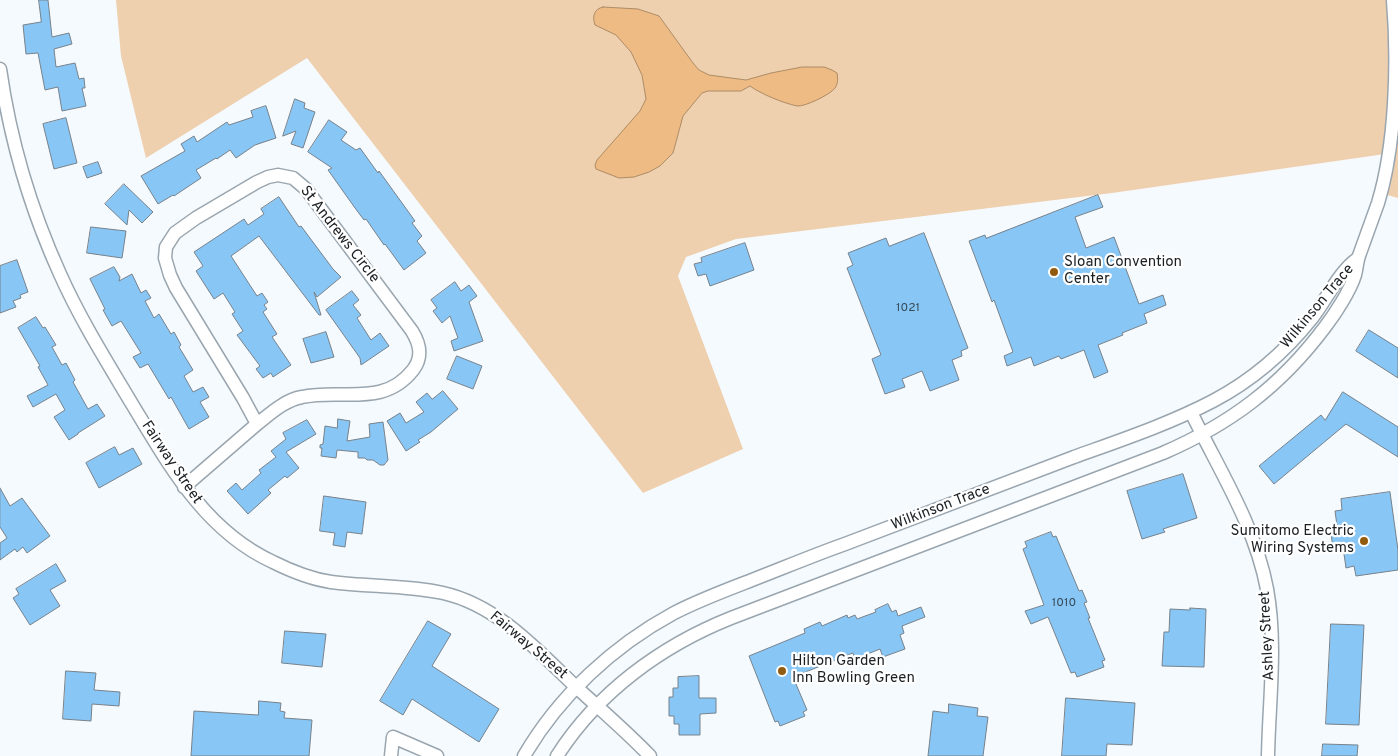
<!DOCTYPE html>
<html>
<head>
<meta charset="utf-8">
<style>
  body { margin:0 }
  canvas { display:block; background:#f5fafe }
</style>
</head>
<body>
<canvas width="1398" height="756"></canvas>
<script>
const ctx = document.querySelector('canvas').getContext('2d');
ctx.lineJoin = 'round';
function fill(path, color) { ctx.fillStyle = color; ctx.fill(path, 'evenodd'); }
function stroke(path, color, width, dash) { ctx.strokeStyle = color; ctx.lineWidth = width; ctx.lineCap = dash ? 'butt' : 'round'; ctx.setLineDash(dash || []); ctx.stroke(path); }
function drawText(font, color, halo, rows, align = 'center') {
  ctx.font = font + ' Overpass,sans-serif'; ctx.lineWidth = 4.5; ctx.setLineDash([]); ctx.textBaseline = 'middle'; ctx.strokeStyle = halo; ctx.fillStyle = color; for (const [text, x, y, turn = 0] of rows) {
    ctx.save(); ctx.translate(x, y); ctx.rotate((+turn || 0) * Math.PI / 180); ctx.textAlign = isNaN(turn) ? turn : align; if (halo) ctx.strokeText(text, 0, 0); ctx.fillText(text, 0, 0); ctx.restore();
  }
}
fill(new Path2D(`
  M 116,0 L 1392,0 L 1398,4 L 1398,198 L 1380,193 L 1385,154 L 1112,193 L 736,239 L 686,257 L 678,276 L 743,449 L 643,493 L 307,58 L 146,158 L 121,56 Z`), '#eecfae');
const water = new Path2D(`
  M 603,7 L 638,9 L 659,16 L 693,63 L 699,70 L 709,75 L 746,80 L 771,73 L 802,67 L 824,67 L 832,70 L 837,73 C 838,78 838,84 835,88 C 830,95 804,107 797,106 C 783,103 761,94 750,86 L 741,91 L 708,91 L 702,93 L 683,116 L 673,153 L 660,166 L 649,172 L 634,177 L 619,178 L 596,169 L 595,165 L 597,160 L 640,111 L 646,99 L 642,75 L 631,52 L 616,35 L 595,25 C 592,16 594,9 603,7 Z`);
fill(water, '#edbb83');
stroke(water, '#ae8c66', 1);
const building = new Path2D(`
  M 39,0 L 48,0 L 52,37 L 69,33 L 72,44 L 54,49 L 56,67 L 75,63 L 79,79 L 84,78 L 85,88 L 82,88 L 86,106 L 62,111 L 58,87 L 45,90 L 38,53 L 26,54 L 23,25 L 41,22 Z
  M 295,99 L 305,103 L 304,108 L 315,112 L 303,148 L 291,144 L 296,131 L 283,136 Z
  M 266,106 L 276,138 L 255,145 L 236,158 L 230,150 L 217,159 L 216,158 L 196,170 L 201,178 L 174,196 L 173,195 L 158,204 L 141,176 L 185,151 L 181,144 L 194,136 L 197,142 L 227,122 L 229,125 L 253,117 L 251,111 Z
  M 66,118 L 77,163 L 54,169 L 43,124 Z
  M 329,120 L 347,132 L 341,140 L 356,150 L 360,148 L 378,173 L 379,171 L 415,221 L 412,223 L 422,236 L 417,241 L 426,253 L 404,270 L 385,244 L 384,245 L 366,219 L 364,220 L 355,208 L 328,170 L 332,168 L 308,152 Z
  M 98,162 L 102,173 L 87,178 L 83,167 Z
  M 124,184 L 153,212 L 142,223 L 129,210 L 127,225 L 105,204 Z
  M 1098,195 L 1103,207 L 1075,217 L 1086,248 L 1114,237 L 1139,304 L 1163,295 L 1166,305 L 1144,314 L 1147,323 L 1122,333 L 1123,335 L 1098,345 L 1108,372 L 1094,378 L 1084,350 L 1061,359 L 1059,356 L 1034,366 L 1031,357 L 1007,366 L 1004,356 L 1013,352 L 994,300 L 992,302 L 969,241 L 985,235 L 986,238 Z
  M 279,197 L 299,227 L 301,226 L 333,269 L 341,277 L 317,297 L 314,292 L 321,315 L 319,315 L 259,236 L 231,256 L 257,296 L 262,293 L 268,302 L 264,305 L 267,309 L 263,312 L 277,334 L 272,337 L 291,365 L 273,377 L 271,373 L 263,378 L 256,369 L 260,366 L 237,335 L 243,331 L 232,314 L 235,312 L 223,293 L 214,299 L 196,271 L 203,266 L 194,252 L 244,219 L 248,225 L 264,214 L 261,209 Z
  M 91,227 L 126,231 L 122,258 L 87,253 Z
  M 924,233 L 968,348 L 961,351 L 962,356 L 952,360 L 959,380 L 930,391 L 922,371 L 902,379 L 905,387 L 885,394 L 872,359 L 881,355 L 847,268 L 853,265 L 848,253 L 886,238 L 889,246 Z
  M 745,243 L 754,270 L 710,286 L 706,274 L 698,276 L 694,264 L 702,262 L 701,258 Z
  M 17,260 L 28,292 L 20,295 L 21,298 L 13,301 L 16,307 L 0,313 L 0,266 Z
  M 114,267 L 120,277 L 119,281 L 132,274 L 141,293 L 146,290 L 151,298 L 145,301 L 154,318 L 159,314 L 171,334 L 174,332 L 181,345 L 179,347 L 193,370 L 184,376 L 193,392 L 203,387 L 209,397 L 200,402 L 209,417 L 189,429 L 171,397 L 169,399 L 148,364 L 140,368 L 133,357 L 141,353 L 121,321 L 112,326 L 103,310 L 105,309 L 90,279 Z
  M 455,282 L 461,291 L 469,285 L 477,296 L 469,302 L 483,341 L 454,351 L 451,341 L 458,338 L 450,316 L 442,323 L 433,311 L 437,308 L 431,300 Z
  M 352,291 L 359,300 L 353,305 L 361,315 L 357,318 L 371,340 L 380,333 L 389,346 L 361,365 L 360,358 L 326,310 Z
  M 36,317 L 43,328 L 45,327 L 56,345 L 52,347 L 62,365 L 66,363 L 75,380 L 73,382 L 88,409 L 97,404 L 105,416 L 78,433 L 78,434 L 69,440 L 54,417 L 65,410 L 56,394 L 33,407 L 27,396 L 48,385 L 38,367 L 40,366 L 18,328 Z
  M 1369,330 L 1398,348 L 1398,378 L 1356,351 Z
  M 326,332 L 334,357 L 311,363 L 303,339 Z
  M 457,356 L 482,366 L 473,389 L 447,379 Z
  M 443,391 L 458,409 L 431,432 L 418,440 L 420,442 L 406,451 L 387,421 L 400,413 L 406,423 L 424,412 L 416,402 L 427,393 L 432,399 Z
  M 1343,392 L 1398,427 L 1398,457 L 1346,424 L 1274,484 L 1259,466 L 1321,415 L 1325,420 Z
  M 338,419 L 350,421 L 347,441 L 370,437 L 369,424 L 383,422 L 388,460 L 384,465 L 380,465 L 373,460 L 367,460 L 365,458 L 358,458 L 358,452 L 337,450 L 336,458 L 321,456 L 322,448 L 320,448 L 320,445 L 323,444 L 325,426 L 337,428 Z
  M 307,420 L 316,434 L 286,452 L 299,468 L 287,478 L 285,476 L 268,490 L 271,493 L 248,514 L 227,491 L 236,483 L 242,490 L 261,473 L 259,470 L 276,457 L 271,451 L 286,439 L 283,433 Z
  M 115,447 L 119,455 L 133,448 L 142,464 L 99,488 L 86,463 Z
  M 1183,474 L 1197,518 L 1163,529 L 1165,532 L 1142,539 L 1127,491 Z
  M 0,488 L 10,506 L 22,498 L 50,536 L 27,553 L 23,547 L 17,552 L 15,549 L 0,560 L 0,543 L 7,538 L 0,527 Z
  M 1390,492 L 1398,550 L 1398,570 L 1356,576 L 1354,566 L 1346,568 L 1343,547 L 1333,548 L 1331,534 L 1338,533 L 1335,511 L 1342,510 L 1341,499 Z
  M 324,496 L 366,502 L 362,534 L 347,532 L 345,547 L 333,545 L 335,533 L 320,531 Z
  M 1051,532 L 1053,537 L 1056,536 L 1079,591 L 1082,590 L 1087,602 L 1084,603 L 1090,618 L 1088,618 L 1105,660 L 1102,661 L 1104,667 L 1077,677 L 1075,672 L 1071,673 L 1048,617 L 1031,624 L 1025,611 L 1044,605 L 1023,549 L 1027,547 L 1025,542 Z
  M 56,564 L 66,581 L 50,590 L 60,606 L 30,625 L 13,598 L 19,594 L 16,589 Z
  M 888,604 L 892,612 L 896,610 L 898,616 L 921,607 L 925,617 L 902,626 L 904,633 L 900,635 L 905,649 L 883,657 L 880,649 L 855,659 L 853,653 L 793,677 L 807,710 L 803,712 L 805,716 L 780,726 L 778,721 L 775,722 L 749,656 L 805,633 L 804,629 L 820,622 L 822,626 L 847,615 L 848,618 L 855,615 L 857,619 L 876,612 L 875,610 Z
  M 1190,608 L 1206,609 L 1204,667 L 1162,666 L 1164,632 L 1169,632 L 1170,609 L 1190,610 Z
  M 428,621 L 451,634 L 432,666 L 499,709 L 479,742 L 412,699 L 403,715 L 380,701 Z
  M 1331,624 L 1364,625 L 1359,725 L 1326,724 Z
  M 285,631 L 326,634 L 322,667 L 282,663 Z
  M 66,671 L 96,673 L 94,690 L 120,692 L 119,706 L 92,704 L 91,721 L 63,719 Z
  M 699,676 L 699,698 L 716,698 L 716,713 L 700,714 L 700,735 L 679,735 L 679,724 L 674,724 L 674,716 L 669,716 L 669,697 L 673,697 L 673,688 L 678,688 L 678,677 Z
  M 1066,698 L 1135,703 L 1132,745 L 1107,744 L 1106,756 L 1062,756 Z
  M 259,701 L 281,703 L 280,711 L 285,712 L 284,718 L 312,720 L 309,756 L 191,756 L 194,711 L 258,715 Z
  M 949,704 L 978,708 L 977,716 L 988,717 L 983,756 L 928,756 L 933,711 L 948,713 Z
  M 1323,744 L 1358,745 L 1357,756 L 1322,756 Z`);
fill(building, '#88c6f5');
stroke(building, '#77828b', 1);
const minor = new Path2D(`
  M 0,69 C 10,139 31,210 60,274 C 80,319 107,362 132,404 C 169,465 205,531 273,562 C 291,571 311,579 331,582 C 368,587 406,585 443,593 C 497,605 537,650 575,686 C 600,709 626,731 650,756
  M 278,175 L 293,178 L 306,189 L 412,331 C 420,344 423,357 413,370 C 383,408 342,388 302,397 C 285,400 271,413 257,424 L 243,398 L 176,288 L 170,275 L 165,258 L 166,247 L 175,233 L 196,218 L 257,182 L 268,177 Z
  M 1191,412 C 1219,470 1255,525 1267,589 C 1277,644 1269,701 1268,756
  M 184,487 L 257,424
  M 391,756 L 393,737 L 437,756
  M 524,756 C 559,696 613,646 674,613 C 699,600 726,590 752,580 C 783,568 814,555 845,544 C 922,515 998,486 1074,457 C 1121,440 1169,424 1213,401 C 1251,381 1285,352 1312,318 C 1327,299 1338,273 1357,259
  M 557,756 C 598,692 661,646 731,618 L 1163,453 C 1230,424 1280,387 1325,327 C 1335,314 1350,291 1355,275 C 1357,267 1357,260 1360,253 C 1366,236 1372,220 1378,203 C 1396,144 1398,61 1393,0`);
stroke(minor, '#9aa6af', 15);
stroke(minor, '#fff', 12);
for (const [x, y, r, color] of [
  [1054,272,5,"#915c0f"],
  [1364,541,5,"#915c0f"],
  [782,671,5,"#915c0f"]
]) { const dot = new Path2D(); dot.arc(x, y, r, 0, 2 * Math.PI); ctx.fillStyle = color; ctx.fill(dot); stroke(dot, '#fff', 2); }
drawText('12px', '#364a58', null, [
  ["1021",908,309],
  ["1010",1064,604]
]);
drawText('15px', '#1b2023', '#fff', [
  ["St Andrews Circle",339,235,52],
  ["Wilkinson Trace",1318,307,-50],
  ["Fairway Street",171,463,56],
  ["Wilkinson Trace",941,508,-21],
  ["Ashley Street",1268,636,-93],
  ["Fairway Street",528,646,40]
]);
drawText('15px', '#1b2023', '#fff', [
  ["Sloan Convention",1064,263],
  ["Center",1064,280],
  ["Sumitomo Electric",1354,532,"right"],
  ["Wiring Systems",1354,549,"right"],
  ["Hilton Garden",792,662],
  ["Inn Bowling Green",792,679]
], 'left');
</script>
</body>
</html>
